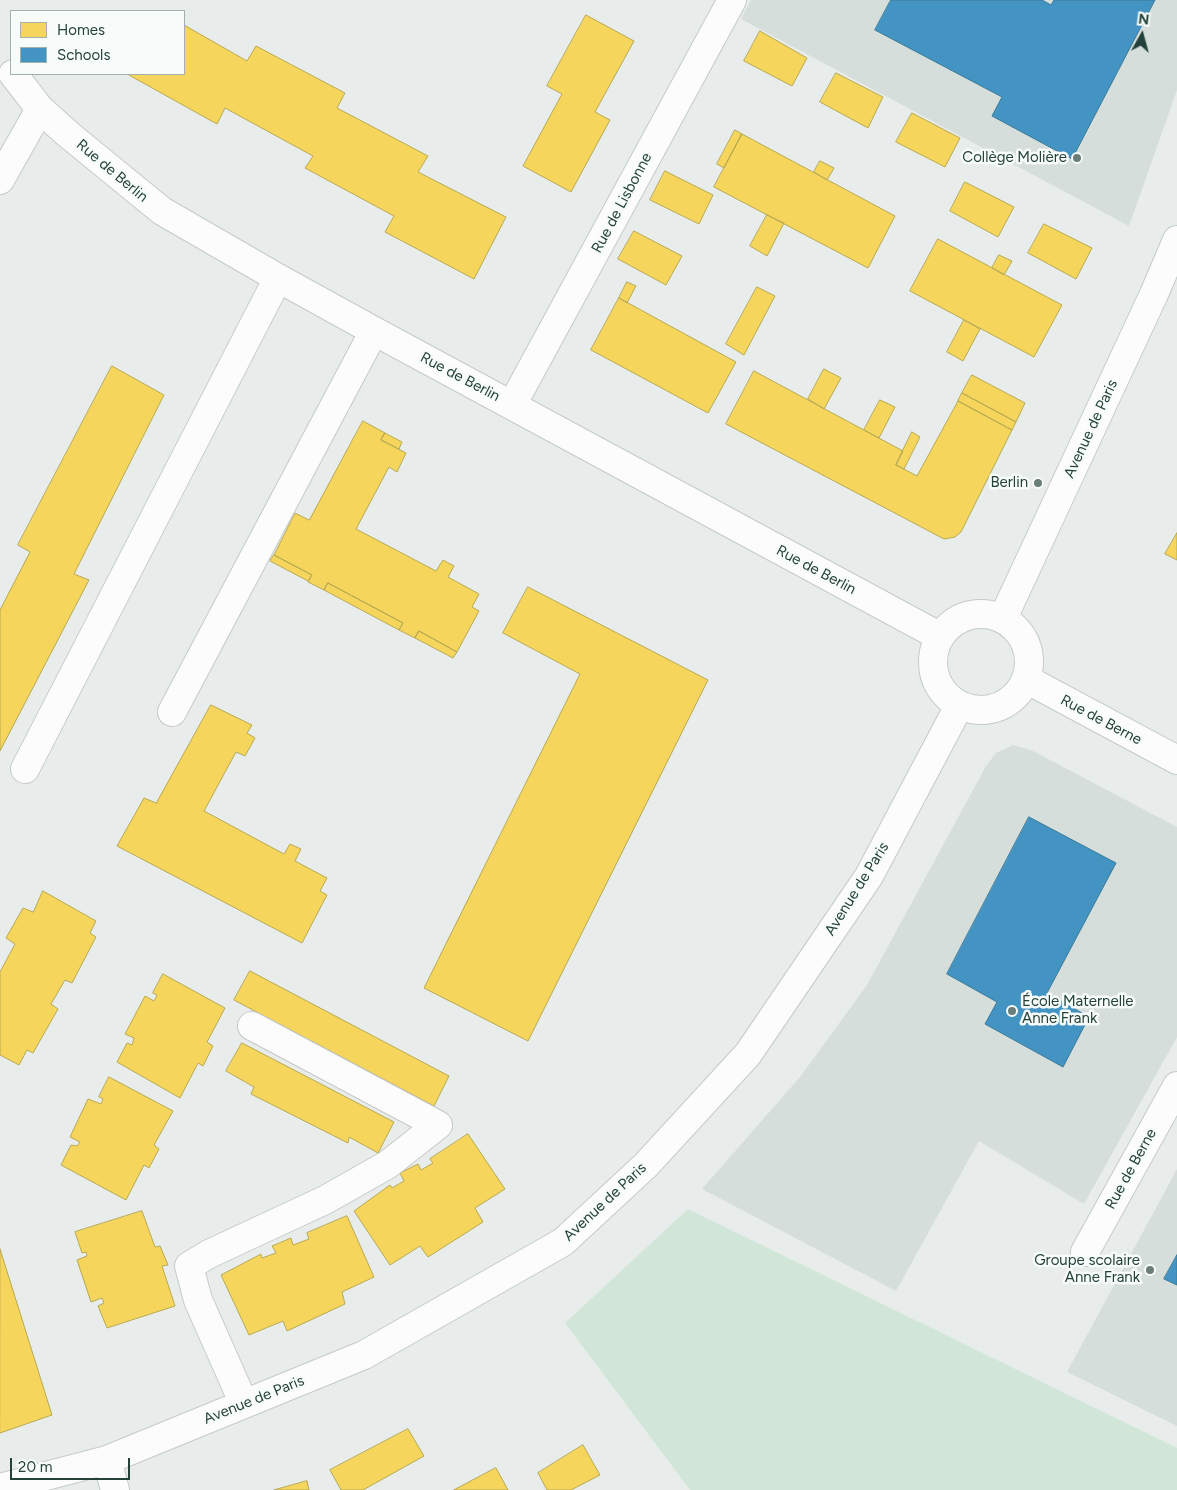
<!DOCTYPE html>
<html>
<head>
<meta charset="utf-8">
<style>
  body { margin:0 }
  #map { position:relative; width:1177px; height:1490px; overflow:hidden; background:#e8edeb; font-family:Figtree,sans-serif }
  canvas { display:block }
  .legend { position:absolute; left:10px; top:10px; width:175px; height:65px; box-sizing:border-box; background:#f7fbf9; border:1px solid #a3b1ad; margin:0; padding:6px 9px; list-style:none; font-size:15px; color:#24423a }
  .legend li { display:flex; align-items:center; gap:10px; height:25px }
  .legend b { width:25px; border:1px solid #a3b1ad }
  .north { position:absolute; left:1117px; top:10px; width:50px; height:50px; -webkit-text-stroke:4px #f7fbf9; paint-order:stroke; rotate:7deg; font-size:14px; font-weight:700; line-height:20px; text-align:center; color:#24423a }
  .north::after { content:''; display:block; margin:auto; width:18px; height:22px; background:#24423a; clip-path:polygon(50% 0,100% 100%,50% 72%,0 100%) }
  .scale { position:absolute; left:10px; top:1458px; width:120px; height:22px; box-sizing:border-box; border:2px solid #24423a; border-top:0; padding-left:6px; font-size:15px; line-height:18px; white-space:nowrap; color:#24423a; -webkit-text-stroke:4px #f7fbf9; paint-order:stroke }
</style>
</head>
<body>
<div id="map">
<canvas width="1177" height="1490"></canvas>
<ul class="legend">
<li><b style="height:14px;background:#f6d55c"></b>Homes</li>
<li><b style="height:14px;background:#4393c3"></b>Schools</li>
</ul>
<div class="north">N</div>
<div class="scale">20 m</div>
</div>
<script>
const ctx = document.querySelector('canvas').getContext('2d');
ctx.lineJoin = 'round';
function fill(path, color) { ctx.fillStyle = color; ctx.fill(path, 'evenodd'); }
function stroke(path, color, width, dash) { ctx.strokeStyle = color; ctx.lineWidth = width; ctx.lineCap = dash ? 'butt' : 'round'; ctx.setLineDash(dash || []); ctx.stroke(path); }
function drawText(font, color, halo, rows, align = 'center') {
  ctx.font = font + ' Figtree,sans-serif'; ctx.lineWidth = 5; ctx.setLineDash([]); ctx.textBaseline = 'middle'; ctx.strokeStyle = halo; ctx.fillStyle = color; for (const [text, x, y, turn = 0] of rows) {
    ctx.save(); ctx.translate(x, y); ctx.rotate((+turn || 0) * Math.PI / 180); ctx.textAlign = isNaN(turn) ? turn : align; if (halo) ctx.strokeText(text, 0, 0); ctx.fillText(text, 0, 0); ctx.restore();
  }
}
fill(new Path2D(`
  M 751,0 L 1177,0 L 1177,90 L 1129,226 L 741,19 Z
  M 1013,745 L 1033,751 L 1177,827 L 1177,1037 L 1084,1204 L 979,1141 L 896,1291 L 702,1189 L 800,1077 L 867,985 L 986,766 L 996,753 Z
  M 1177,1169 L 1177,1426 L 1067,1372 Z`), '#d6dedb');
fill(new Path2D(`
  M 688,1209 L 1177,1448 L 1177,1490 L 690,1490 L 565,1323 Z`), '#d1e6d8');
const homes = new Path2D(`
  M 586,15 L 634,41 L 595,112 L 610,120 L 571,192 L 523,166 L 562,94 L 547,86 Z
  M 184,25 L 247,61 L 256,46 L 345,93 L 337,108 L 428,156 L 418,172 L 506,217 L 474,279 L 385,232 L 394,216 L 305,168 L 313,156 L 225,108 L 217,124 L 127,74 L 184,74 Z
  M 760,31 L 807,58 L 792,86 L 744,61 Z
  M 836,73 L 883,97 L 868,128 L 820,102 Z
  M 912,113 L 960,138 L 945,167 L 896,142 Z
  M 735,130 L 742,134 L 724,168 L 717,164 Z
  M 742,134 L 895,216 L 868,268 L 714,187 Z
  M 820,161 L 834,168 L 827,180 L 814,172 Z
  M 665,171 L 713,195 L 699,224 L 650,200 Z
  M 965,182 L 1014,207 L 998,237 L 950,211 Z
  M 767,215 L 784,223 L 767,256 L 750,246 Z
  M 1044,224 L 1092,248 L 1076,279 L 1028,253 Z
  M 634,231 L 682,256 L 666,285 L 618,259 Z
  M 938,239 L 1062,305 L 1034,357 L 910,291 Z
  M 999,255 L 1012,261 L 1004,275 L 992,268 Z
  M 627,282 L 636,286 L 627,303 L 619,298 Z
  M 757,287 L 775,296 L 744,355 L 726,344 Z
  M 619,298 L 736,362 L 708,413 L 591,350 Z
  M 964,320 L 980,329 L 963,361 L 947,352 Z
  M 112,366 L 164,395 L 74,574 L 89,580 L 0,751 L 0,610 L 30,552 L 18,545 Z
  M 824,369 L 841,378 L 824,409 L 808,399 Z
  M 754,371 L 903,451 L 896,465 L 917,476 L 958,401 L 1012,430 L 961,532 L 955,537 L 944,539 L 726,424 Z
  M 972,375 L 1025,403 L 1016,422 L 962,393 Z
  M 962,393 L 1016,422 L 1012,430 L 958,401 Z
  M 880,400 L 895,407 L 879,438 L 864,430 Z
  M 363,421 L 385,433 L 381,440 L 406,453 L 397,472 L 389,467 L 356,529 L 436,571 L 443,560 L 454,566 L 448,577 L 479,594 L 472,607 L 479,611 L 457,652 L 419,631 L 415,638 L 399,630 L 403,623 L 328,583 L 324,590 L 308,582 L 312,575 L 274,555 L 295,513 L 309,520 Z
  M 912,432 L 920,437 L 904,469 L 896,465 Z
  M 385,433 L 402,442 L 399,449 L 381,440 Z
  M 1177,533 L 1177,560 L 1165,554 Z
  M 274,555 L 312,575 L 308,581 L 270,561 Z
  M 328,583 L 403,623 L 399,630 L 324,590 Z
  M 528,587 L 708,680 L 528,1041 L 424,988 L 580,674 L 503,633 Z
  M 419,631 L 457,652 L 453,658 L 415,638 Z
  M 211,705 L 252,725 L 247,733 L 255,738 L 245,756 L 236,752 L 204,811 L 284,854 L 290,844 L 301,849 L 295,861 L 327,878 L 320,891 L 327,895 L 302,943 L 117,846 L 144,798 L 156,803 Z
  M 43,891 L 96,921 L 90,933 L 96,937 L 72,983 L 65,980 L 51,1004 L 58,1009 L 33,1053 L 27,1050 L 19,1065 L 0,1055 L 0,972 L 15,944 L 6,938 L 23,908 L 33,912 Z
  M 250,971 L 449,1076 L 434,1106 L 234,1000 Z
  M 163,974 L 225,1008 L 207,1042 L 213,1046 L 203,1066 L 198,1063 L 180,1098 L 117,1062 L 127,1043 L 132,1045 L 134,1038 L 125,1034 L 145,996 L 154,1001 L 157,995 L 153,993 Z
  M 242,1043 L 394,1122 L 378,1153 L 349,1137 L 348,1143 L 251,1094 L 254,1087 L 226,1071 Z
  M 109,1077 L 173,1111 L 154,1145 L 159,1149 L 149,1168 L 144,1165 L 126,1200 L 61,1165 L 71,1145 L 77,1146 L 80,1142 L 70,1137 L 88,1099 L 101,1104 L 103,1099 L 99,1097 Z
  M 468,1134 L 505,1189 L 475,1208 L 483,1222 L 428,1257 L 420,1246 L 390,1265 L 354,1211 L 390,1185 L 392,1188 L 404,1181 L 400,1173 L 418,1164 L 421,1170 L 433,1163 L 430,1159 Z
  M 142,1211 L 155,1247 L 160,1246 L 168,1265 L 162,1266 L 175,1306 L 107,1328 L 98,1306 L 104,1303 L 102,1298 L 91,1302 L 77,1260 L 87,1256 L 86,1252 L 82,1253 L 75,1232 Z
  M 347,1216 L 374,1277 L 342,1292 L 345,1304 L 287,1331 L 283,1321 L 249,1335 L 221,1275 L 261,1254 L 262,1258 L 276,1253 L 272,1246 L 291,1238 L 293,1245 L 309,1239 L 307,1233 Z
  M 0,1249 L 52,1415 L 0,1433 Z
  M 408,1429 L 424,1456 L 363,1490 L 341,1490 L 330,1470 Z
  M 583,1445 L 600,1475 L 571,1490 L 547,1490 L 538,1473 Z
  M 496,1468 L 508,1490 L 454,1490 Z
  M 307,1481 L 309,1490 L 274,1490 Z`);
fill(homes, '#f6d55c');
stroke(homes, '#b7a952', 1);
const schools = new Path2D(`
  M 891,0 L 1042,0 L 1051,5 L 1054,0 L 1155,0 L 1072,159 L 992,116 L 1002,97 L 875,30 Z
  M 1029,817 L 1116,863 L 1047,993 L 1089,1017 L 1063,1067 L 985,1024 L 997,1002 L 947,974 Z
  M 1177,1255 L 1177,1285 L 1164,1279 Z`);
fill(schools, '#4393c3');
stroke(schools, '#3a7b9a', 1);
const minor = new Path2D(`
  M 13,74 L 40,109 L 69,135 L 162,211 L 278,278 L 374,331 L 939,636
  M 0,180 L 40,109
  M 512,405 L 732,0
  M933 662a48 48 0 1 1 96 0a48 48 0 1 1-96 0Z
  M 1003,618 L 1154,294 L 1177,240
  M 1026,679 L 1177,760
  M 172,712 L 374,331
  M 25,769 L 278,278
  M 1085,1252 L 1177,1086
  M 244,1404 L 198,1300 L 189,1266 L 209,1254 L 325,1200 L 387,1165 L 438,1125 L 252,1026
  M 107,1460 L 115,1490
  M 0,1488 L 107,1460 L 364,1355 L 563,1242 L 646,1165 L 748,1054 L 869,876 L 959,706`);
stroke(minor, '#c5cac8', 30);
stroke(minor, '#fcfcfc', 28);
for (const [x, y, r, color] of [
  [1077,158,5,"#697e78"],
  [1038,483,5,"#697e78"],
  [1012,1011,5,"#697e78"],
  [1150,1270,5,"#697e78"]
]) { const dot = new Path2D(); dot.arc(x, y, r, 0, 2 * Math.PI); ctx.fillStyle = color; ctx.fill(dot); stroke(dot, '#f7fbf9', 2); }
drawText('15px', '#24423a', '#f7fbf9', [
  ["Collège Molière",1067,158],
  ["Berlin",1028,483],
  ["École Maternelle",1022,1002,"left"],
  ["Anne Frank",1022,1019,"left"],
  ["Groupe scolaire",1140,1261],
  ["Anne Frank",1140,1278]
], 'right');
drawText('15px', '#24423a', '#f7fbf9', [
  ["Rue de Berlin",112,171,40],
  ["Rue de Lisbonne",622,203,-62],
  ["Rue de Berlin",460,377,28],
  ["Avenue de Paris",1091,429,-65],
  ["Rue de Berlin",816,570,28],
  ["Rue de Berne",1101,720,28],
  ["Avenue de Paris",857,889,-58],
  ["Rue de Berne",1131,1169,-61],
  ["Avenue de Paris",605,1202,-43],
  ["Avenue de Paris",254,1400,-22]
]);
</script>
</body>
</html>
